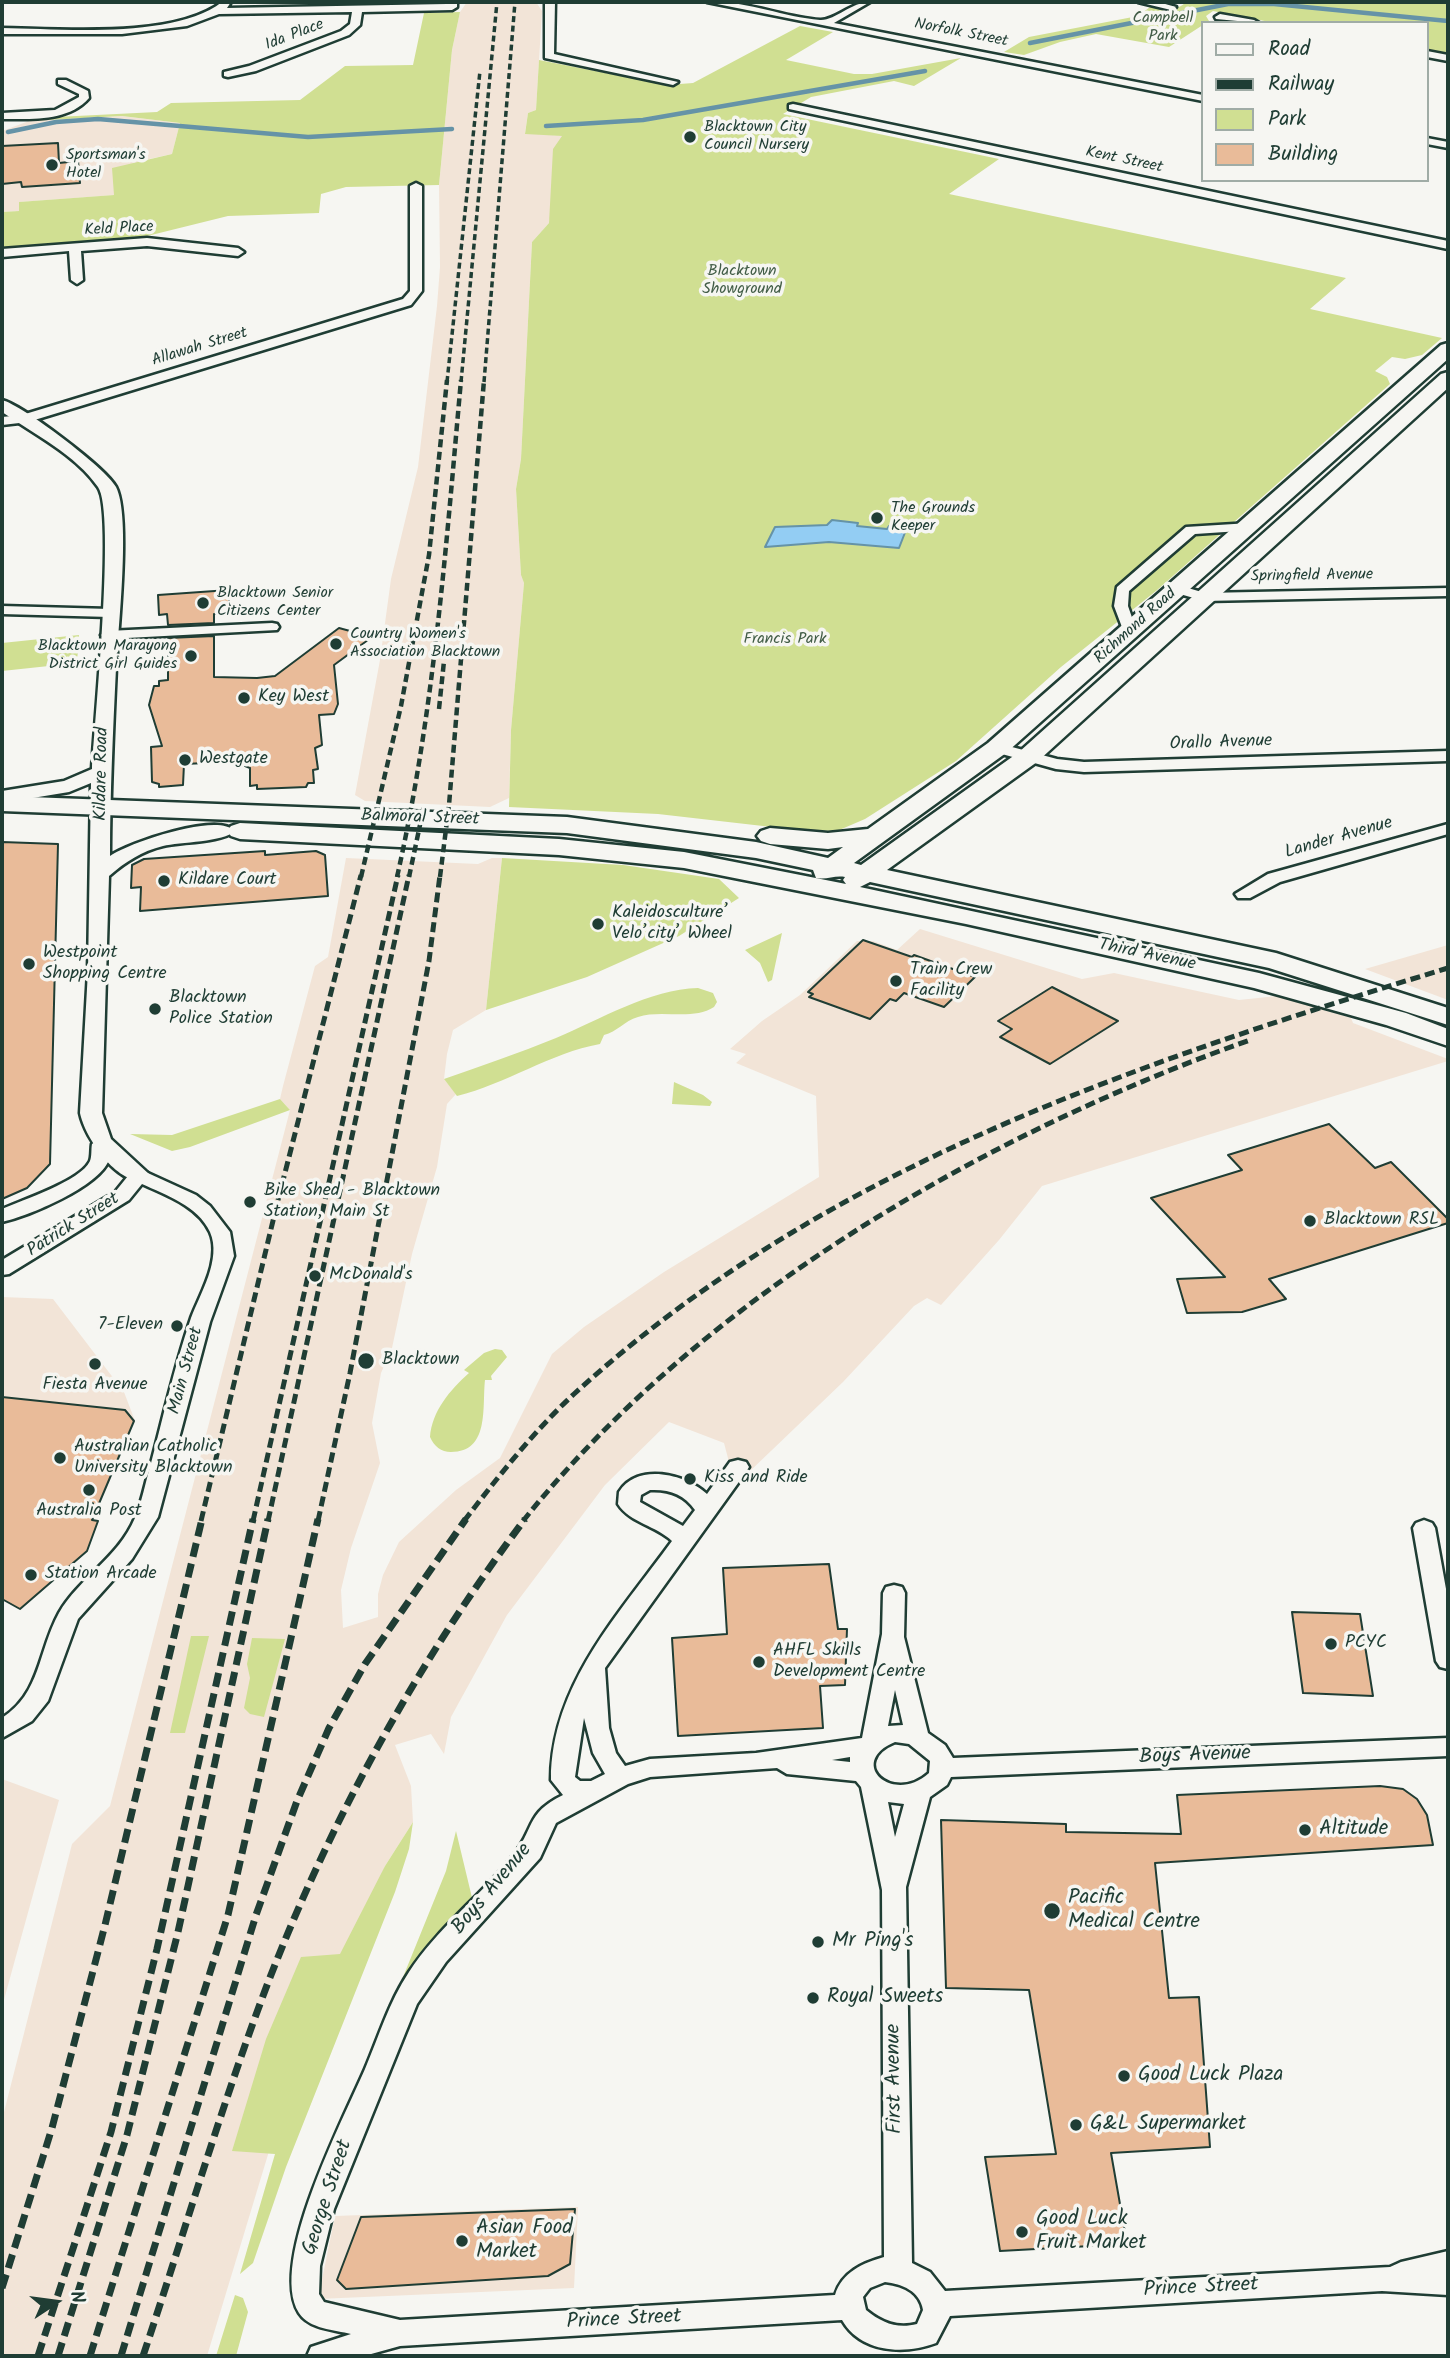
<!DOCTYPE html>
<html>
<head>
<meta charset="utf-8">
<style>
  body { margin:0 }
  #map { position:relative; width:1450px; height:2358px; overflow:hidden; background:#f6f6f2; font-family:Kalam,sans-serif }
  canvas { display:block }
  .frame { position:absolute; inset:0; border:4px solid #1f3d34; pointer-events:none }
  .legend { position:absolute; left:1201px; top:21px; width:228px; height:161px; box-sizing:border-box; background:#f6f6f2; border:2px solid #a0aca6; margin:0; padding:9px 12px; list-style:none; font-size:21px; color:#1f3d34 }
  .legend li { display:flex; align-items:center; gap:14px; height:35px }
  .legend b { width:35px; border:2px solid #a0aca6 }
  .north { position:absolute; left:21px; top:2267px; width:70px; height:70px; -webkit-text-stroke:5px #f6f6f2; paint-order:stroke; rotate:77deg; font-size:19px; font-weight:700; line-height:28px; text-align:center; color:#1f3d34 }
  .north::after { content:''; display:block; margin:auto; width:24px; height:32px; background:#1f3d34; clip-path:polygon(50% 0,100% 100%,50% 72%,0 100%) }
</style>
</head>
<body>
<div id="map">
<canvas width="1450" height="2358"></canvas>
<div class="frame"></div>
<ul class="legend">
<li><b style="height:9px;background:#f6f6f2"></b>Road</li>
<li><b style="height:9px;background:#1f3d34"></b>Railway</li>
<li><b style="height:19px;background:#d0df92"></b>Park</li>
<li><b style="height:19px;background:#e9bb99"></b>Building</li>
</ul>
<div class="north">N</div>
</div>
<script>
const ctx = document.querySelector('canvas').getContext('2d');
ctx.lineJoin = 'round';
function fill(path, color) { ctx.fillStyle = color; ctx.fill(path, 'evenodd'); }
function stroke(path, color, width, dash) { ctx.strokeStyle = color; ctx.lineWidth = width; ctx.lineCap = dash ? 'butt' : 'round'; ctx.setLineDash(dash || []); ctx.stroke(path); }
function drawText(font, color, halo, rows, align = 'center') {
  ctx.font = font + ' Kalam,sans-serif'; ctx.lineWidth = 7; ctx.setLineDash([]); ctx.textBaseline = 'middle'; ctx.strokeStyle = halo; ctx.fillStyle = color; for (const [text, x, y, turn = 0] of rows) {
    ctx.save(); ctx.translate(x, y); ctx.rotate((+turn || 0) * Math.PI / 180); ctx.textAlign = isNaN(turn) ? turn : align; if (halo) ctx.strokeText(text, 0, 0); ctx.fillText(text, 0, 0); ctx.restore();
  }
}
fill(new Path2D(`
  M 467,2 L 536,2 L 542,11 L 536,110 L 528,113 L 525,133 L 565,136 L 549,223 L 532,242 L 521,459 L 516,489 L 521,575 L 524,583 L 511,730 L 509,798 L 490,807 L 365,801 L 355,795 L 380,660 L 391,579 L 418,467 L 437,306 L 440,267 L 439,185 L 452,50 L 460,12 Z
  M 122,116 L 180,123 L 172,154 L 145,160 L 115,195 L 20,202 L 19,211 L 2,212 L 2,131 L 29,121 Z
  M 346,858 L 478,864 L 492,858 L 502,858 L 486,1010 L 453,1030 L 447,1054 L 444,1079 L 456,1094 L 447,1104 L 437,1167 L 412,1254 L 392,1348 L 381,1373 L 372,1423 L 380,1463 L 351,1548 L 341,1590 L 343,1628 L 378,1617 L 378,1594 L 383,1575 L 399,1542 L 456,1490 L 500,1458 L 552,1354 L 584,1327 L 664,1272 L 819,1177 L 816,1096 L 736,1063 L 746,1054 L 730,1049 L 762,1021 L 800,995 L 857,941 L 873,941 L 897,950 L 920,929 L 1082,979 L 1114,973 L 1239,1000 L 1277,996 L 1351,1018 L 1353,1023 L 1448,1059 L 1448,1061 L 1042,1186 L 999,1240 L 941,1305 L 927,1298 L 914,1306 L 843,1382 L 748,1473 L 729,1462 L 724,1443 L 669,1422 L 605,1485 L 507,1615 L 451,1717 L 444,1754 L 431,1734 L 395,1745 L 411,1786 L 413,1822 L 385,1866 L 273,2138 L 207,2356 L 2,2356 L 2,2120 L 72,1844 L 110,1806 L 290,1110 L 280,1099 L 283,1086 L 315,966 L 328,957 Z
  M 1448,945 L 1448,1000 L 1365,969 Z
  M 2,1297 L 53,1299 L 124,1392 L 135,1421 L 82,1504 L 2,1495 Z
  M 2,1779 L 59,1800 L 2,2007 Z
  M 578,2207 L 574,2288 L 318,2299 L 335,2216 Z`), '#f2e4d7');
fill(new Path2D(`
  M 1186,2 L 1448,2 L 1448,54 L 1427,50 L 1427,23 L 1275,23 L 1213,11 L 1206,16 L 1209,21 L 1169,47 L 1096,34 L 1060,42 L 1024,55 L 1004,52 L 1029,37 L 1138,16 L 1150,7 C 1163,9 1178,11 1186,2 Z
  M 460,12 L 452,50 L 439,185 L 346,187 L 321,194 L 319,213 L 228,216 L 119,243 L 2,250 L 2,212 L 19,211 L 19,202 L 114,195 L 112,168 L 172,154 L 180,123 L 122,116 L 29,121 L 36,118 L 157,112 L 171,103 L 300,100 L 345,66 L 413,65 L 424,13 Z
  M 800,26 L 833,32 L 786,60 L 854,74 L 872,74 L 961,58 L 914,86 L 894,81 L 811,97 L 783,114 L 999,159 L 949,194 L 1346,278 L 1310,309 L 1442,338 L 1422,355 L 1405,359 L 1392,357 L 1375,371 L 1387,377 L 1390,384 L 1156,591 L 1061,667 L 956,761 L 865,819 L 837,831 L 798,830 L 658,814 L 509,807 L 511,730 L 524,583 L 521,575 L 516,489 L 521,459 L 532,242 L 549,223 L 553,149 L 562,136 L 525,134 L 528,113 L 536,110 L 539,60 L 667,85 L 693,83 Z
  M 79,635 L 77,663 L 2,671 L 2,643 Z
  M 502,858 L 623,865 L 719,879 L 739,898 L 679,936 L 587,977 L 486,1010 Z
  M 782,933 L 772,980 L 768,982 L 760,963 L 745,950 Z
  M 698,988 L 713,993 L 717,1002 L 714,1007 C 693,1021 661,1009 638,1017 C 624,1021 617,1032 604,1035 L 600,1044 C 550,1053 506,1084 457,1096 L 444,1079 C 481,1066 519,1053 556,1038 C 599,1020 650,989 698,988 Z
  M 674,1082 L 703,1095 L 712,1102 L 710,1106 L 672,1104 Z
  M 280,1099 L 290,1110 L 190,1147 L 172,1151 L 130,1134 L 172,1135 Z
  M 495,1349 L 502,1350 L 507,1357 L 491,1376 L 492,1380 L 485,1380 C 482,1407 490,1452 451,1452 C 441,1452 434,1446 430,1437 C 432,1411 450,1390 469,1373 L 464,1370 L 484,1353 Z
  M 191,1636 L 209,1636 L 185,1733 L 170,1733 Z
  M 252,1638 L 285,1639 L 264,1717 L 250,1714 L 244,1708 L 250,1678 L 247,1664 Z
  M 413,1822 L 409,1849 L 395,1892 L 286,2167 L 253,2263 L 240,2274 L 275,2154 L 232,2151 L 266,2039 L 301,1957 L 340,1954 L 385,1866 Z
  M 456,1831 L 474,1906 L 365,2071 L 446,1871 Z
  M 235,2295 L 243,2298 L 248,2312 L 236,2356 L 216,2356 Z`), '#d0df92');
const water = new Path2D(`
  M 832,520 L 858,523 L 857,526 L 887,529 L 889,526 L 891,529 L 906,530 L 899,548 L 829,542 L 765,547 L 775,527 L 827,525 Z`);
fill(water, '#93cdf3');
stroke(water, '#6593a7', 2);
stroke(new Path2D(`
  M 1030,43 L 1228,4 L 1274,4 L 1448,21
  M 546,126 L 643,120 L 925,71
  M 8,132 L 56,122 L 98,119 L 308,137 L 452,129`), '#6593a7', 4.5);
const building = new Path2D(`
  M 58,143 L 59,163 L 78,161 L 80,183 L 22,187 L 21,182 L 2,184 L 2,146 Z
  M 229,590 L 229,609 L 219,609 L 219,614 L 214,614 L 214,623 L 168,625 L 167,614 L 159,615 L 158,595 Z
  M 339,628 L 372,637 L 334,665 L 338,704 L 334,714 L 319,715 L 322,745 L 315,748 L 318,769 L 313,770 L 314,783 L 308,783 L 306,787 L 257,789 L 257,785 L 250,786 L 250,768 L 220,756 L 206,763 L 184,764 L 183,785 L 159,787 L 159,784 L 152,782 L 151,747 L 162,746 L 149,705 L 154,686 L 159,686 L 159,681 L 168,680 L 168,638 L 214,636 L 214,677 L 257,678 L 275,676 Z
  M 2,842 L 58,844 L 50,1164 L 27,1188 L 2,1199 Z
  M 265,851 L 265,855 L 316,851 L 325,855 L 328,896 L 140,911 L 141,887 L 131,888 L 132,865 L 144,859 Z
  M 863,940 L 912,957 L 914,955 L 975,977 L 944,1007 L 904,993 L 896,1001 L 890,999 L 870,1019 L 809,997 L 813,994 L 808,992 Z
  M 1052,987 L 1118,1021 L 1050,1064 L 1000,1037 L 1012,1029 L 998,1021 Z
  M 1329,1124 L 1375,1168 L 1391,1162 L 1448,1219 L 1448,1223 L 1269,1279 L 1286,1299 L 1242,1312 L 1187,1313 L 1177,1279 L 1225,1277 L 1151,1198 L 1242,1170 L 1228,1155 Z
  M 2,1397 L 125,1410 L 134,1421 L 92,1520 L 98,1521 L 87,1551 L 20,1609 L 2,1599 Z
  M 829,1564 L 838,1629 L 847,1629 L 845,1685 L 820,1686 L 823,1728 L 678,1736 L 672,1638 L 727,1634 L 723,1568 Z
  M 1292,1612 L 1360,1614 L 1373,1696 L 1303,1693 Z
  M 1380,1786 L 1403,1789 L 1417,1799 L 1427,1815 L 1433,1845 L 1155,1863 L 1169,1998 L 1199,1997 L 1210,2147 L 1111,2153 L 1127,2244 L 1000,2251 L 985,2157 L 1056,2154 L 1029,1990 L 946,1988 L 941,1820 L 1066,1824 L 1066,1832 L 1181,1834 L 1177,1795 Z
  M 575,2209 L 570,2264 L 548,2276 L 346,2289 L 337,2280 L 361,2217 Z`);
fill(building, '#e9bb99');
stroke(building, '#1f3d34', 2);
const minor = new Path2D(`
  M 222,2 L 231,2 L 227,8 L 447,4 L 447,2 L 457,2 L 457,7 L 452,10 L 362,12 L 360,25 L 349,35 L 256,71 L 228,77 L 224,76 L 224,72 L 249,66 L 341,31 L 350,24 L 352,12 L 219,14 L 187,26 L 122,34 L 2,34 L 2,28 C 63,29 174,39 222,2 Z
  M 545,2 L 555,2 L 554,54 L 678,82 L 673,85 L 545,58 Z
  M 707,2 C 745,0 782,17 820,20 C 835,21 851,2 870,2 L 834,23 L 1203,95 L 1203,101 Z
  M 1138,2 L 1158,2 L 1176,7 L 1171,10 Z
  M 1220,14 L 1254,20 L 1259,23 L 1216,19 L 1215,17 Z
  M 1427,51 L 1448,55 L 1448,61 L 1427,57 Z
  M 58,80 L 66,80 L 88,91 L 89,98 C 68,122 31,119 2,119 L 2,113 L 55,110 L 79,97 L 79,94 L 58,84 Z
  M 793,104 L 1448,241 L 1448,249 L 789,109 L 789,105 Z
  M 1427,138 L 1448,142 L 1448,148 L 1427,144 Z
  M 416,183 L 422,186 L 422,291 L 411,305 L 28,422 L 2,425 L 2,417 L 22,415 L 403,299 L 410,291 L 410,186 Z
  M 147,238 L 238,248 L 244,252 L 238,256 L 147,246 L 81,251 L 83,280 L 77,284 L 71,280 L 69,251 L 2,257 L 2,249 Z
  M 1250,523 L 1257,527 L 1255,530 L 1195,534 L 1129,591 L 1128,606 L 1137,632 L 1135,635 L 1125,635 L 1114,606 L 1117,587 L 1186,527 Z
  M 1178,585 L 1205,593 L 1448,588 L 1448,596 L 1204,601 L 1173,592 L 1171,589 Z
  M 2,606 L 110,609 L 117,613 L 110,617 L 2,614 Z
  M 272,623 L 277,624 L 279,627 L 277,630 L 108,639 L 101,635 L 108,631 Z
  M 997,743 L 1057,759 L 1084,762 L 1448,751 L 1448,761 L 1084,772 L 1056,769 L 991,751 L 989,748 L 991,745 Z
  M 1448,824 L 1448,834 L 1280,882 L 1250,898 L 1238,898 L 1235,894 L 1268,874 Z
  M 101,1138 L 110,1144 C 110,1149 111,1156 109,1160 C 98,1187 29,1216 2,1222 L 2,1209 C 22,1200 81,1181 90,1161 C 92,1156 91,1149 92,1144 Z
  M 139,1169 L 196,1195 L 210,1206 L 230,1232 L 234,1256 L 210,1322 L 158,1517 L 132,1559 L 78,1619 L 48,1701 L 32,1721 L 2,1738 L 2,1718 C 41,1693 38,1651 59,1613 C 79,1578 119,1557 135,1518 C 142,1502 145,1484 150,1467 C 163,1418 174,1367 191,1318 C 200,1294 222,1259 210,1232 C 198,1206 166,1195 142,1184 L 129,1200 L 9,1274 L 2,1275 L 2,1260 L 115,1192 L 132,1171 Z
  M 738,1460 L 746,1462 L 749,1467 L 746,1472 L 605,1668 L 609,1728 L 616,1753 L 625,1766 L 650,1759 L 756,1753 L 862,1738 L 882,1634 L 883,1593 L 886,1587 L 894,1585 L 902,1587 L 905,1593 L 904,1637 L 928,1733 L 945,1745 L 953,1758 L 1448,1738 L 1448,1756 L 951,1777 L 947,1785 L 930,1797 L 906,1887 L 912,2263 L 930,2272 L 945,2291 L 1390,2267 L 1401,2262 L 1448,2251 L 1448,2295 L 1382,2291 L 950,2316 L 936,2343 C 904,2355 861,2353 842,2320 L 400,2346 L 364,2356 L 307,2356 L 311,2347 L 351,2334 C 335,2330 309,2329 299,2313 C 268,2263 343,2120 365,2069 C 379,2036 389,2002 409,1972 C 437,1929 479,1897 511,1858 C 536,1829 524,1814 563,1795 L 551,1780 C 551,1685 619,1614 672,1541 C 657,1526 630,1523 618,1504 L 619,1492 C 637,1462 686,1474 707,1494 L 730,1462 ZM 650,1490 C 669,1489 684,1494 695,1510 L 683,1526 L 640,1502 L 641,1495 ZM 895,1690 L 903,1725 L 888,1726 ZM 584,1718 L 593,1753 L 605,1774 L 591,1781 L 580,1781 L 575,1777 ZM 895,1742 L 909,1744 L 930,1761 L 929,1773 C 892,1806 846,1762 895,1742 ZM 850,1757 L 850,1762 L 832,1760 ZM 777,1768 L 787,1774 L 856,1781 L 861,1787 L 882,1890 L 884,2257 C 863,2263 842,2272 835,2295 L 400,2320 L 324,2302 L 319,2294 L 320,2266 L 334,2209 L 417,2004 L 446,1962 L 540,1858 L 556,1823 L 628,1784 L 650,1777 ZM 888,1802 L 904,1804 L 895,1837 ZM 885,2282 C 902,2284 920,2291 923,2310 L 917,2324 C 897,2329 882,2323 866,2310 L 863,2297 L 870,2288 Z
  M 1424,1520 L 1432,1523 L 1435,1528 L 1448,1600 L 1448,1669 L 1440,1667 L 1436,1661 L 1413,1528 L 1416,1523 Z`);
const tertiary = new Path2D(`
  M 2,400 C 22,405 106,468 116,487 C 131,516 118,631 116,668 C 113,731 110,793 110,856 C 128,843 219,812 234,831 C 225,842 179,842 163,846 C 142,851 125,862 109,876 L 102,1113 L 111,1139 L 150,1175 L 147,1180 C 118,1187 85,1138 80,1113 L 88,971 L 91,783 L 69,792 L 2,803 L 2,791 L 64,781 L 92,769 C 94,726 116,512 98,487 C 76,455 34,434 2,412 Z`);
const primary = new Path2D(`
  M 1448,343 L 1448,359 L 1006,753 L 854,863 L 861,865 L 1019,752 L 1441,374 L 1448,372 L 1448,388 L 1037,762 L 887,870 L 1276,953 L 1448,1008 L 1448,1025 L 1269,968 L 870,882 L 860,887 L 1259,973 L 1406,1013 L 1448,1029 L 1448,1046 L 1386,1025 L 1254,988 L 966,924 L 684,868 L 559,855 L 240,839 L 231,836 L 227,831 L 231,826 L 240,823 L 559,839 L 684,852 L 846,884 L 843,880 L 845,877 C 835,875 827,880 816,878 L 813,870 L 756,858 L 567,833 L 2,811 L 2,796 L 567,817 L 756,842 L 828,858 L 843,847 L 828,849 L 770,844 L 761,841 L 757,836 L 761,831 L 770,828 L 828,833 L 868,829 L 988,743 L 1441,345 Z`);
stroke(minor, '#1f3d34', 5);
stroke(tertiary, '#1f3d34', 5);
stroke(primary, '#1f3d34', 5);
fill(minor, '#f6f6f2');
fill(tertiary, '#f6f6f2');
fill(primary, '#f6f6f2');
stroke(new Path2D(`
  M 447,382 L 480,71
  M 461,382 L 497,2
  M 484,382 L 515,2`), '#1f3d34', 3.5, [6, 3.5]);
stroke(new Path2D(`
  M 439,709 L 444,661
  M 361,877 L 401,706 L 429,555 L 447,380
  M 397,877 C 434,713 446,546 461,380
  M 409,877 L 424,806
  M 440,877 L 449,805 L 484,380`), '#1f3d34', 4.5, [8, 4.5]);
stroke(new Path2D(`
  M 201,1521 L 277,1204 L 361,875
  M 253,1521 L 398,875
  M 268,1521 L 409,875
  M 318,1521 L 350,1373 L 429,961 L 440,875
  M 464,1521 C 498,1477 533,1432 574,1394 C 823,1167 1131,1065 1448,968
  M 523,1521 C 701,1298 984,1134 1250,1040`), '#1f3d34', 5, [10, 5]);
stroke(new Path2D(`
  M 2,2288 L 52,2128 L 105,1925 L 202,1519
  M 38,2356 L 111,2132 L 157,1949 L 253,1519
  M 58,2356 L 127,2135 L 178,1932 L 268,1519
  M 90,2356 L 228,1915 L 318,1519
  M 121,2356 L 256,1915 L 297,1801 L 329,1728 L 365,1664 L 466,1519
  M 143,2356 C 185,2231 222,2103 269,1980 C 333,1815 419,1660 525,1519`), '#1f3d34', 7, [14, 7]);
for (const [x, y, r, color] of [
  [690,137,7,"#1f3d34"],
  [52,165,7,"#1f3d34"],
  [877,518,7,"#1f3d34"],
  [203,603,7,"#1f3d34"],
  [336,644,7,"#1f3d34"],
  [191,656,7,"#1f3d34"],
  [244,698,7,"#1f3d34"],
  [185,760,7,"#1f3d34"],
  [164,881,7,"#1f3d34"],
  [598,924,7,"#1f3d34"],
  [29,964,7,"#1f3d34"],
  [896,981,7,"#1f3d34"],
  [155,1009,7,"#1f3d34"],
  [250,1202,7,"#1f3d34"],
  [1310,1221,7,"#1f3d34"],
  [315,1276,7,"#1f3d34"],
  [177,1326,7,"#1f3d34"],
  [366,1361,9,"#1f3d34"],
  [95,1364,7,"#1f3d34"],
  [60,1458,7,"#1f3d34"],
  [690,1479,7,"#1f3d34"],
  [89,1490,7,"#1f3d34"],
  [31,1575,7,"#1f3d34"],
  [1331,1644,7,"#1f3d34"],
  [759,1662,7,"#1f3d34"],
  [1305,1830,7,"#1f3d34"],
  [1052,1911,9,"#1f3d34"],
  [818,1942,7,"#1f3d34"],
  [813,1998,7,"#1f3d34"],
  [1124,2076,7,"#1f3d34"],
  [1076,2125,7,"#1f3d34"],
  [1022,2232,7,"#1f3d34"],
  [462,2241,7,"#1f3d34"]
]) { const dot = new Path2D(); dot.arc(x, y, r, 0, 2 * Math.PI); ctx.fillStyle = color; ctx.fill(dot); stroke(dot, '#f6f6f2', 2.5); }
drawText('16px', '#425d47', '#f6f6f2', [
  ["Campbell",1163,19],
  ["Park",1163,37],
  ["Blacktown",742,272],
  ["Showground",742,290],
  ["Francis Park",785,640]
]);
drawText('16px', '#1f3d34', '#f6f6f2', [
  ["Norfolk Street",961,34,11],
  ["Ida Place",295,36,-21],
  ["Kent Street",1124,161,12],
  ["Keld Place",119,230,-3],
  ["Allawah Street",200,348,-17],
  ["Springfield Avenue",1312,577,-1],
  ["Richmond Road",1136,627,-42]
]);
drawText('16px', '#1f3d34', '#f6f6f2', [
  ["Blacktown City",704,128],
  ["Council Nursery",704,146],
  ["Sportsman's",66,156],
  ["Hotel",66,174],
  ["The Grounds",891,509],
  ["Keeper",891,527],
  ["Blacktown Senior",217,594],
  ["Citizens Center",217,612],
  ["Country Women's",350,635],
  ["Association Blacktown",350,653],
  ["Blacktown Marayong",177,647,"right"],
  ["District Girl Guides",177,665,"right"]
], 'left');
drawText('18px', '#1f3d34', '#f6f6f2', [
  ["Key West",258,698],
  ["Westgate",199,760],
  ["Kildare Court",178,881],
  ["Kaleidosculture’",612,914],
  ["Velo’city’ Wheel",612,935],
  ["Westpoint",43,954],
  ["Shopping Centre",43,975],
  ["Train Crew",910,971],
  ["Facility",910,992],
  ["Blacktown",169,999],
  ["Police Station",169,1020],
  ["Bike Shed - Blacktown",264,1192],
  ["Station, Main St",264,1213],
  ["Blacktown RSL",1324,1221],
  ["McDonald's",329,1276],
  ["7-Eleven",163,1326,"right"],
  ["Blacktown",382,1361],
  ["Fiesta Avenue",95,1386,"center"],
  ["Australian Catholic",74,1448],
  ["University Blacktown",74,1469],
  ["Kiss and Ride",704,1479],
  ["Australia Post",89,1512,"center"],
  ["Station Arcade",45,1575],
  ["PCYC",1345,1644],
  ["AHFL Skills",773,1652],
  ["Development Centre",773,1673]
], 'left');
drawText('18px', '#1f3d34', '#f6f6f2', [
  ["Orallo Avenue",1221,744,-2],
  ["Kildare Road",103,774,-89],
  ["Balmoral Street",420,819,2],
  ["Lander Avenue",1339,839,-16],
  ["Third Avenue",1147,956,12],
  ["Patrick Street",74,1226,-32],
  ["Main Street",187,1371,-75]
]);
drawText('21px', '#1f3d34', '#f6f6f2', [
  ["Boys Avenue",1195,1757,-2],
  ["Boys Avenue",493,1890,-50],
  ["First Avenue",896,2079,-91],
  ["George Street",329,2198,-72],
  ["Prince Street",1201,2289,-3],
  ["Prince Street",624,2321,-3]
]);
drawText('21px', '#1f3d34', '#f6f6f2', [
  ["Altitude",1319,1830],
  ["Pacific",1068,1899],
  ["Medical Centre",1068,1923],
  ["Mr Ping's",832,1942],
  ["Royal Sweets",827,1998],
  ["Good Luck Plaza",1138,2076],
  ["G&L Supermarket",1090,2125],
  ["Good Luck",1036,2220],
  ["Fruit Market",1036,2244],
  ["Asian Food",476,2229],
  ["Market",476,2253]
], 'left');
</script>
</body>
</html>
